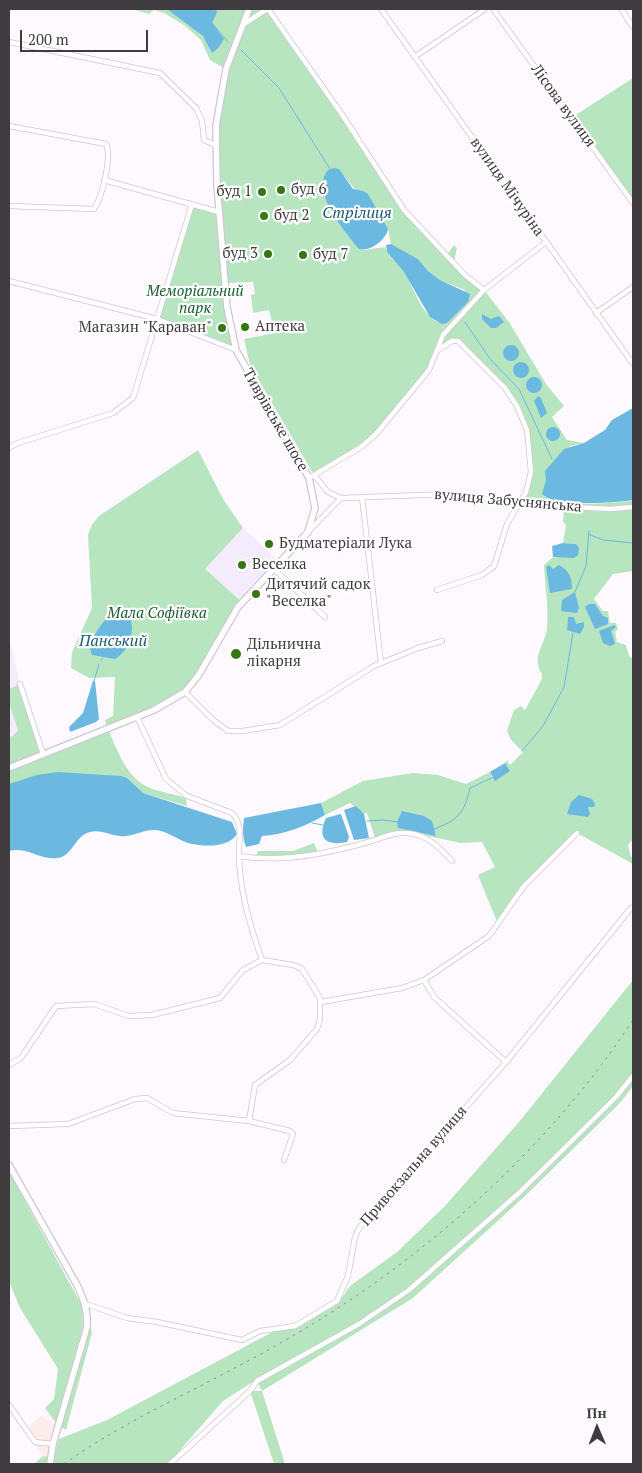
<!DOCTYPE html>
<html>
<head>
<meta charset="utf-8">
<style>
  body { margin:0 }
  #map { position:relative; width:642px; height:1473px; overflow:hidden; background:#fef8ff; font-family:"PT Serif",serif }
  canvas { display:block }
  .frame { position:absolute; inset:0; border:10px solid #3f3b3f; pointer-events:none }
  .north { position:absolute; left:572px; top:1403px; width:50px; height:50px; -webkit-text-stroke:4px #fff; paint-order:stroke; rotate:359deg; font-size:14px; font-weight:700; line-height:20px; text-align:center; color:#3f3b3f }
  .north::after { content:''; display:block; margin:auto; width:18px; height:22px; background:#3f3b3f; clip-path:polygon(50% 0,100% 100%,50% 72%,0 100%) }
  .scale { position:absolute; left:20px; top:30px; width:128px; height:22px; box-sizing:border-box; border:2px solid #3f3b3f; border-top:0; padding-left:6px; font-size:15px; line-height:18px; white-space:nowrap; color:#3f3b3f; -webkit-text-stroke:4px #fff; paint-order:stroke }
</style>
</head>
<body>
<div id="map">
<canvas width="642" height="1473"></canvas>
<div class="frame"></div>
<div class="north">Пн</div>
<div class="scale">200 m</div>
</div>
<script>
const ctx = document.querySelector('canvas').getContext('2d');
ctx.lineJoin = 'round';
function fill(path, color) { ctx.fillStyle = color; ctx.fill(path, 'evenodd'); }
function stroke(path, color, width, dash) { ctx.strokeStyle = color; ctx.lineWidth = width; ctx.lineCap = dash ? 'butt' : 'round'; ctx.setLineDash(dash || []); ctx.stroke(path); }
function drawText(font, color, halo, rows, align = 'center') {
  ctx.font = font + ' "PT Serif",serif'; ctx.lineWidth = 4.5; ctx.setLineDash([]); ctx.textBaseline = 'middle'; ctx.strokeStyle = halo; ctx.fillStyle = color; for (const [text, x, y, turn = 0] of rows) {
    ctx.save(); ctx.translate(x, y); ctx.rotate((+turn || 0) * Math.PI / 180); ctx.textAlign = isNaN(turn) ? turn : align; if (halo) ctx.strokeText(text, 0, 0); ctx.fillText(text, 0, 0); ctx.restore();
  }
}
fill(new Path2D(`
  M 41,1416 L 59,1426 L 53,1458 L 43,1456 L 25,1430 Z`), '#fcecea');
fill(new Path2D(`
  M 243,528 L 279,561 L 242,602 L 205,569 Z
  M 9,646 L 11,646 L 20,684 L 43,754 L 9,768 Z`), '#f4ecfd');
fill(new Path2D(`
  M 131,9 L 268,9 L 319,81 L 403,211 L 446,256 L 454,245 L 457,248 L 453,266 L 480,290 L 484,290 L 509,322 L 546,384 L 564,406 L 552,417 L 567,440 L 584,443 L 570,446 L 546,480 L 543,496 C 558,507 615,504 633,500 L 633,571 L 613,574 L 594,599 L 603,611 L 608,611 L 610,623 L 616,623 L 618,629 L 615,632 L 617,642 L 626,645 L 629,656 L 633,659 L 633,839 L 628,845 L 631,857 L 633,856 L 633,864 L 577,833 L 531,878 L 498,924 L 478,875 L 495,867 L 482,842 L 461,843 L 409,832 L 375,838 L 367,813 L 364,814 L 350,803 L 325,815 L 321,803 L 363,781 L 413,773 L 438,775 L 466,784 L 490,772 L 492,778 L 510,771 L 505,763 L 507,760 L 510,765 L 523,752 L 511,740 L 507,731 L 514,710 L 521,706 L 525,710 L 542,679 L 542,674 C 531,658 544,646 547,629 C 549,608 545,586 544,565 L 553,557 L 555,558 L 576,544 L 563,543 L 566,525 L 563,522 L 564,507 L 517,504 L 529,485 L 528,439 L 513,398 L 455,341 L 438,350 L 434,362 L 366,443 L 314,475 L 250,365 L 244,339 L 275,333 L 269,310 L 253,313 L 251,295 L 255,294 L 253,282 L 225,283 L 236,350 L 157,319 L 192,204 L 218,212 L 215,145 L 226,69 L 210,60 L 201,40 L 184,25 L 164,13 L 154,10 L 149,14 ZM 344,176 L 388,229 L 391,244 L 418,259 L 428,271 L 440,280 L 465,290 L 447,323 C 423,325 415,288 404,272 C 398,263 388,257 385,247 L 364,250 L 359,249 L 330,208 Z
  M 633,78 L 633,203 L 571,118 Z
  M 198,450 L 223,499 L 243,528 L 205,569 L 242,602 L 198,676 L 172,702 L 108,729 C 117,749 126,777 148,787 C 159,792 174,794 186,798 L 187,806 L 143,793 L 131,787 L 9,787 L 9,737 L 13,736 L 18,730 L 9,703 L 9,689 L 20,684 L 43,754 L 107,729 L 105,720 L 113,716 L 115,677 L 89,678 L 71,668 L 72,652 L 92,608 L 88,535 L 92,525 L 99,516 Z
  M 314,843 L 318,853 L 304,856 L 255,859 L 258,851 L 293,851 Z
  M 633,980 L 633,1086 L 621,1102 L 524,1197 L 413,1298 L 262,1391 L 285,1464 L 274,1464 L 250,1391 L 262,1391 L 256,1380 L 223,1401 L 168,1464 L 34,1464 L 43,1456 L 53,1458 L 59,1439 L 107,1420 L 280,1328 L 298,1327 L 339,1302 L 350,1286 L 397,1252 L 444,1207 L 519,1122 Z
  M 9,1172 L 82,1306 L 83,1326 L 56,1423 L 45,1408 L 54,1399 L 58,1369 L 20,1308 L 9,1281 Z
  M 91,1328 L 92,1333 L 66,1430 L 59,1426 L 85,1335 Z`), '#b7e5bf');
fill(new Path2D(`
  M 167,9 L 216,9 L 217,12 L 212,23 L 224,39 L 219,47 L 212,53 L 203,36 Z
  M 334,168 L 339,169 L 353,189 L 363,191 L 368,194 L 388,229 C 386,240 370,252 359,249 C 345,231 310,192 328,170 Z
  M 391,244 L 418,259 L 428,271 L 440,280 L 470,294 L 468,302 L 447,323 L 442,324 L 430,317 L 404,272 L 387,252 L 386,245 Z
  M 482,314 L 491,319 L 499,316 L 504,322 L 496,328 L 491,328 L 482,319 Z
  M503 353a8 8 0 1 1 16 0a8 8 0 1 1-16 0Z
  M513 370a8 8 0 1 1 16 0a8 8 0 1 1-16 0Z
  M526 385a8 8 0 1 1 16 0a8 8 0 1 1-16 0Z
  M 538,396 L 541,398 L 547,413 L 541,418 L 534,401 Z
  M 633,408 L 633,500 C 617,503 552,507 542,494 L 546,480 L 545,471 L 564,449 L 584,443 L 605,430 L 612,420 Z
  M546 434a7 7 0 1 1 14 0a7 7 0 1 1-14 0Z
  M 563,543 L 576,544 L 579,548 L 578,555 L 574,558 L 553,557 L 552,546 Z
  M 549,565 L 553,569 L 559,565 C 569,571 572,577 572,589 L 550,593 L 546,567 Z
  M 575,592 L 579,608 L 577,613 L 561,611 L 562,600 Z
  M 589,604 L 595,604 L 603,616 L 608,618 L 608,624 L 595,629 L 585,607 Z
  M 119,608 C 141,617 132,650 115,659 L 92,655 L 89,645 C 94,635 109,610 119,608 Z
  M 568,617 L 574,617 L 576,624 L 584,622 L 584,627 L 580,634 L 567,630 Z
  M 614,625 L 616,627 L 611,631 L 615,644 L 610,646 L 603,643 L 599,631 Z
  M 93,681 L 95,681 L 99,719 L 96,722 L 70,732 L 69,727 L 83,713 Z
  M 505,763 L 510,771 L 495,781 L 490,772 Z
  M 58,772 L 121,776 L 127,778 L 143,793 L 232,822 L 237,834 C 228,848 204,847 188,843 C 178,840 167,831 156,830 C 145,829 136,835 126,836 C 113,838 98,826 85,834 C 74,840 71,857 57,858 C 40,860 26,846 9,851 L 9,784 L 37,775 Z
  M 579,795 L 592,799 L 595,804 L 594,807 L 588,807 L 590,814 L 588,817 L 567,814 L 571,802 Z
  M 321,803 L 325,815 C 306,826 284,835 262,836 L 259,844 L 246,847 C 242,837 243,828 244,818 Z
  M 356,806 L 364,814 L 369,838 L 354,840 L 344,810 Z
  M 402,811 L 424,816 L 432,821 L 436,836 L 398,828 L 397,822 Z
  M 341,814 L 349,837 L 347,842 C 328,846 316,840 326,818 Z`), '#6bb8e0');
stroke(new Path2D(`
  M 212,23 L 228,42
  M 241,50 L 279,88 L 330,169
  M 465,322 L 490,359 L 519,389 L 552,459
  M 588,534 L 603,540 L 633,543
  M 575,592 L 586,566 L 589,531
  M 101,660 L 103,658
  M 94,681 L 99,664
  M 522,751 L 543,726 L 564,687 L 573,633
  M 367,821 L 383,820 L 398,822
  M 312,823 L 323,825
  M 434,829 C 458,820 464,814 470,788 L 494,777`), '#6bb8e0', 1);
const street = new Path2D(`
  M 268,9 L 343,116 L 404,210 L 465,275 L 484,290
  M 381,9 L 633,364
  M 493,9 L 633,203
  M 621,9 L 633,27
  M 244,24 L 267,9
  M 9,42 L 160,73 L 196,108 L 202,121 L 204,140 L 215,145
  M 416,56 L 485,9
  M 9,126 L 106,144 C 112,157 102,198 94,209 L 9,206
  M 104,180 L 219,212
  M 9,281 L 157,319 L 236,350
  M 596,313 L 633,287
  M 9,448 L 18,443 L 113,413 L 133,398 L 192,204
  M 314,475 L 328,492 L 341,498
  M 309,478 L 361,447 L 376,434 L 429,370 L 443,335 L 484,290 L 546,242
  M 362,497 L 381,663
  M 309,531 L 341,498 L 450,494 L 517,504 L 611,509 L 633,507
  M 273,568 L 325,617
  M 437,590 L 482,575 L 494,566 L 507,524 L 526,492 L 531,472 L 527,430 L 517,406 L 505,388 L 458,341 L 452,341 L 438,350
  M 20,684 L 43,754
  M 185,692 L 212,719 L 228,731 L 243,731 L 280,725 L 374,666 L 418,648 L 442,641
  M 137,717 L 166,779 L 187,796 L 232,813 C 243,824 239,839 239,853 C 239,889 250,926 262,960
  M 239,856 C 282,863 327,854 368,842 C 382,838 393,832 408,833 C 428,835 439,847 452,861
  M 424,980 L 434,997 L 506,1062
  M 321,1002 L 402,988 L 424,980 L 489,936 L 524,886 L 577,833
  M 9,1065 L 21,1058 L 56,1006 L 94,1004 L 129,1016 L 152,1015 L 220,998 L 243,970 L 262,960 L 293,965 L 302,969 L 320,998 L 320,1019 L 317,1029 L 290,1060 L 255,1085 L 249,1121
  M 9,1126 L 68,1124 L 135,1099 L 147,1098 L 173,1113 L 249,1121 L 290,1131 L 293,1134 L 284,1160
  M 86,1304 L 127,1318 L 157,1322 L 242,1340 L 260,1331 L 295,1326 L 337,1301 L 348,1276 L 355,1237 L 359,1228 L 506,1062 L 631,908
  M 9,1405 L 35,1442 L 53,1444
  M 170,1464 L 250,1391 L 257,1381 L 359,1324 L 409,1290 L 520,1192 L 616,1097 L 633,1076`);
const secondary = new Path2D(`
  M 9,768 L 154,710 L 185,692 L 198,676 L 238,607 L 308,532 L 315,508 L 309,478 L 236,350 L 227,307 L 217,185 L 216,126 L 226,69 L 249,9
  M 9,1165 L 77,1285 C 84,1300 88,1311 87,1327 L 53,1444 L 50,1464`);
stroke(street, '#d0c6d1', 6);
stroke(secondary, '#d0c6d1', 8);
stroke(street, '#fff', 4.5);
stroke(secondary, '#fff', 5.5);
stroke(new Path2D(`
  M 64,1464 C 132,1416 210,1384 282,1342 C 417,1266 548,1150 633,1020`), '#8e898e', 1, [2.5, 5]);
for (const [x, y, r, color] of [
  [281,190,5,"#357512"],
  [262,192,5,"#357512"],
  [264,216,5,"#357512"],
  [268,254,5,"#357512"],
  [303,255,5,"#357512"],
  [245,327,5,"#357512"],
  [222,328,5,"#357512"],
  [269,544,5,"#357512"],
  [242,565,5,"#357512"],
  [256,594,5,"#357512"],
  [236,654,6,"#357512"]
]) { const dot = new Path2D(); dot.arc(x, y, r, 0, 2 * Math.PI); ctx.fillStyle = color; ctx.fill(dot); stroke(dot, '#fff', 2); }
drawText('15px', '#3f3b3f', '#fff', [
  ["Лісова вулиця",563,106,54],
  ["вулиця Мічуріна",507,187,55],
  ["Тиврівське шосе",275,420,60],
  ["вулиця Забуснянська",508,501,5],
  ["Привокзальна вулиця",414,1166,-49]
]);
drawText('15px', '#3f3b3f', '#fff', [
  ["буд 6",291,190],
  ["буд 1",252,192,"right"],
  ["буд 2",274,216],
  ["буд 3",258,254,"right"],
  ["буд 7",313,255],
  ["Аптека",255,327],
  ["Магазин \"Караван\"",212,328,"right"],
  ["Будматеріали Лука",279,544],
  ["Веселка",252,565],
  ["Дитячий садок",266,585],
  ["\"Веселка\"",266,602],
  ["Дільнична",247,645],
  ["лікарня",247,662]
], 'left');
drawText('italic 15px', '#185d2f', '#fff', [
  ["Меморіальний",195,292],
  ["парк",195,309],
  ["Мала Софіївка",157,614]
]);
drawText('italic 16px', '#1d5975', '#fff', [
  ["Стрілиця",357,213],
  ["Панський",113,641]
]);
</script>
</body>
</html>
